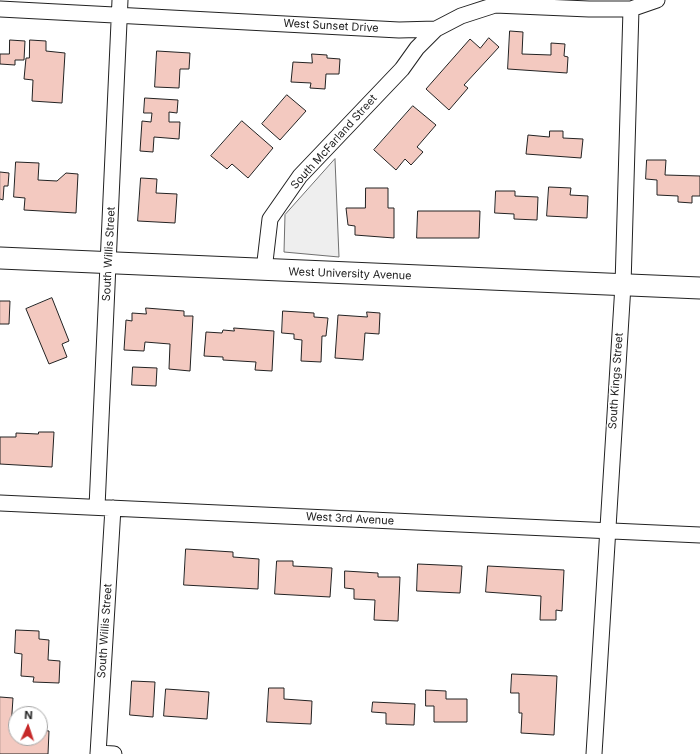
<!DOCTYPE html>
<html>
<head>
<meta charset="utf-8">
<style>
  body { margin:0 }
  #map { position:relative; width:700px; height:754px; overflow:hidden; background:#fff; font-family:Inter,sans-serif }
  canvas { display:block }
  .north { position:absolute; left:8px; top:706px; width:40px; height:40px; box-sizing:border-box; background:#fff; border:1px solid #a7a7a7; border-radius:50%; rotate:3deg; font-size:11px; font-weight:700; line-height:16px; text-align:center; color:#222 }
  .north::after { content:''; display:block; margin:auto; width:14px; height:18px; background:#c62828; clip-path:polygon(50% 0,100% 100%,50% 72%,0 100%) }
</style>
</head>
<body>
<div id="map">
<canvas width="700" height="754"></canvas>
<div class="north">N</div>
</div>
<script>
const ctx = document.querySelector('canvas').getContext('2d');
ctx.lineJoin = 'round';
function fill(path, color) { ctx.fillStyle = color; ctx.fill(path, 'evenodd'); }
function stroke(path, color, width, dash) { ctx.strokeStyle = color; ctx.lineWidth = width; ctx.lineCap = dash ? 'butt' : 'round'; ctx.setLineDash(dash || []); ctx.stroke(path); }
function drawText(font, color, halo, rows, align = 'center') {
  ctx.font = font + ' Inter,sans-serif'; ctx.lineWidth = 3; ctx.setLineDash([]); ctx.textBaseline = 'middle'; ctx.strokeStyle = halo; ctx.fillStyle = color; for (const [text, x, y, turn = 0] of rows) {
    ctx.save(); ctx.translate(x, y); ctx.rotate((+turn || 0) * Math.PI / 180); ctx.textAlign = isNaN(turn) ? turn : align; if (halo) ctx.strokeText(text, 0, 0); ctx.fillText(text, 0, 0); ctx.restore();
  }
}
const green = new Path2D(`
  M 335,159 L 339,257 L 284,252 L 285,215 Z`);
fill(green, '#eee');
stroke(green, '#6f6f6f', 1);
const building = new Path2D(`
  M 510,31 L 523,32 L 522,54 L 551,55 L 551,43 L 565,44 L 564,56 L 568,57 L 567,73 L 508,69 Z
  M 489,38 L 499,47 L 464,85 L 468,88 L 449,110 L 426,89 L 470,39 L 480,48 Z
  M 10,40 L 25,41 L 24,60 L 15,60 L 15,65 L 0,64 L 0,54 L 9,54 Z
  M 30,40 L 46,41 L 46,51 L 65,53 L 62,103 L 32,101 L 33,80 L 24,79 L 26,58 L 29,58 Z
  M 157,51 L 190,53 L 189,69 L 180,69 L 179,88 L 155,87 Z
  M 312,54 L 327,55 L 327,58 L 340,59 L 339,74 L 326,74 L 325,89 L 310,88 L 311,83 L 291,82 L 293,62 L 312,63 Z
  M 287,95 L 306,111 L 280,140 L 262,124 Z
  M 145,98 L 178,100 L 177,113 L 169,112 L 169,122 L 180,122 L 179,139 L 154,137 L 153,152 L 140,151 L 142,121 L 151,122 L 152,113 L 144,113 Z
  M 413,106 L 436,125 L 417,147 L 423,152 L 411,165 L 405,159 L 396,170 L 374,150 Z
  M 242,121 L 273,148 L 248,178 L 232,164 L 227,169 L 211,156 Z
  M 550,131 L 563,131 L 563,138 L 583,139 L 581,158 L 526,154 L 528,135 L 549,137 Z
  M 647,160 L 666,160 L 665,175 L 700,176 L 700,196 L 692,196 L 692,203 L 678,202 L 678,196 L 657,195 L 657,180 L 646,179 Z
  M 16,162 L 39,163 L 38,180 L 57,181 L 66,173 L 78,174 L 76,213 L 24,210 L 25,198 L 14,197 Z
  M 0,172 L 9,173 L 8,186 L 4,186 L 3,200 L 0,199 Z
  M 141,178 L 157,179 L 156,193 L 177,194 L 175,223 L 138,221 Z
  M 549,187 L 571,188 L 570,195 L 588,196 L 587,218 L 547,216 Z
  M 366,188 L 388,188 L 388,208 L 394,208 L 394,238 L 355,235 L 355,226 L 348,225 L 346,208 L 365,208 Z
  M 496,191 L 515,191 L 515,196 L 538,197 L 537,220 L 514,219 L 514,214 L 495,213 Z
  M 418,211 L 480,211 L 479,238 L 417,238 Z
  M 52,298 L 69,341 L 62,344 L 67,357 L 49,364 L 26,309 Z
  M 0,301 L 10,301 L 9,324 L 0,324 Z
  M 146,308 L 184,311 L 184,316 L 193,316 L 190,371 L 169,369 L 170,344 L 145,342 L 144,351 L 124,350 L 126,320 L 132,321 L 132,313 L 146,314 Z
  M 283,311 L 314,313 L 314,317 L 328,318 L 326,336 L 322,336 L 321,362 L 301,361 L 302,340 L 294,339 L 294,334 L 282,333 Z
  M 367,312 L 380,313 L 379,334 L 365,333 L 363,360 L 335,358 L 338,315 L 367,317 Z
  M 234,328 L 274,331 L 272,371 L 255,370 L 256,362 L 223,360 L 223,357 L 204,356 L 206,332 L 222,333 L 223,330 L 234,331 Z
  M 133,367 L 157,368 L 156,386 L 132,385 Z
  M 39,432 L 54,432 L 52,467 L 0,464 L 0,437 L 16,437 L 16,433 L 38,434 Z
  M 186,549 L 233,552 L 233,557 L 259,559 L 258,589 L 184,585 Z
  M 277,561 L 293,561 L 293,566 L 332,568 L 330,597 L 275,594 Z
  M 418,564 L 462,566 L 460,593 L 417,591 Z
  M 488,566 L 564,570 L 562,611 L 556,610 L 556,620 L 540,620 L 541,596 L 486,592 Z
  M 345,571 L 378,573 L 378,577 L 400,577 L 398,621 L 374,620 L 375,600 L 354,599 L 354,589 L 345,588 Z
  M 16,630 L 39,631 L 39,639 L 49,640 L 48,660 L 60,661 L 59,683 L 33,682 L 34,677 L 21,676 L 22,654 L 15,653 Z
  M 512,674 L 557,676 L 554,735 L 521,733 L 522,713 L 519,713 L 519,693 L 511,693 Z
  M 132,681 L 155,682 L 153,717 L 130,715 Z
  M 269,688 L 284,688 L 284,699 L 312,701 L 311,724 L 267,722 Z
  M 166,689 L 209,692 L 207,719 L 164,716 Z
  M 426,690 L 446,691 L 446,699 L 467,699 L 467,722 L 434,722 L 434,706 L 426,706 Z
  M 0,697 L 13,698 L 11,728 L 16,729 L 16,738 L 40,738 L 40,730 L 49,731 L 48,754 L 0,754 Z
  M 373,702 L 415,704 L 414,725 L 386,724 L 386,713 L 372,712 Z`);
fill(building, '#f3c9c0');
stroke(building, '#222', 1);
const street = new Path2D(`
  M 0,9 L 399,30 L 436,29 L 461,16 L 495,5 L 589,9 L 631,9 L 657,0
  M 264,270 L 270,219 L 300,176 L 402,69 L 417,48 L 436,29
  M 0,503 L 700,535
  M 97,507 L 120,0
  M 98,753 L 114,754
  M 98,754 L 113,508
  M 594,754 L 623,285 L 631,9`);
const secondary = new Path2D(`
  M 0,258 L 700,288`);
stroke(street, '#222', 17);
stroke(secondary, '#222', 23);
stroke(street, '#fff', 15);
stroke(secondary, '#fff', 21);
drawText('11px', '#222', '#fff', [
  ["West Sunset Drive",331,26,3],
  ["South McFarland Street",334,142,-48],
  ["South Willis Street",109,254,-87],
  ["West University Avenue",350,274,2],
  ["South Kings Street",616,381,-86],
  ["West 3rd Avenue",350,519,3],
  ["South Willis Street",105,631,-86]
]);
</script>
</body>
</html>
